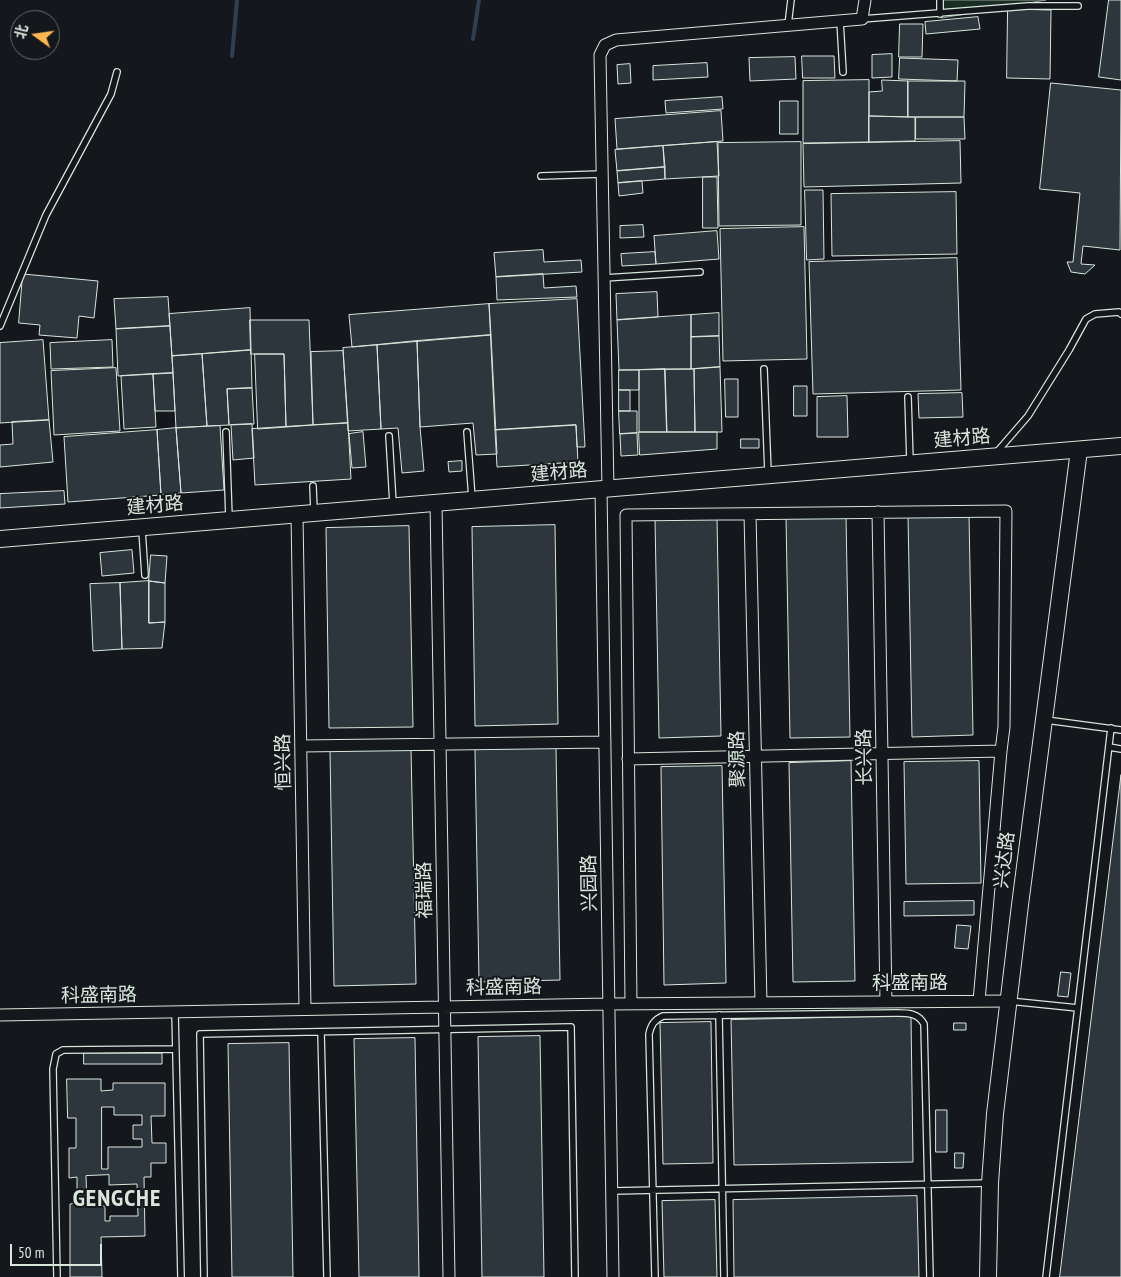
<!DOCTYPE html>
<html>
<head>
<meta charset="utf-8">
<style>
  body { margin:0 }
  #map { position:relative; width:1121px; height:1277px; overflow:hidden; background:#14181c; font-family:"PT Sans Narrow","Noto Sans SC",sans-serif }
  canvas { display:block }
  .north { position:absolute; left:10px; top:10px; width:50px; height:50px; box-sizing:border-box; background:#14181c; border:1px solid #626a69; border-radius:50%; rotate:284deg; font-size:14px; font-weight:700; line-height:20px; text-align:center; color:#d8e6dc }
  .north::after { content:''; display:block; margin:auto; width:18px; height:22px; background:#ffb74d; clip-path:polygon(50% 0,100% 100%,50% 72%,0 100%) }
  .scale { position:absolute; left:10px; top:1244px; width:92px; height:22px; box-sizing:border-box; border:2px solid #d8e6dc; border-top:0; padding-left:6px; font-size:15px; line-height:18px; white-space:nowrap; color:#d8e6dc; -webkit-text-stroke:4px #14181c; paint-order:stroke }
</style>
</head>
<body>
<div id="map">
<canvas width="1121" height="1277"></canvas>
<div class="north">北</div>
<div class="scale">50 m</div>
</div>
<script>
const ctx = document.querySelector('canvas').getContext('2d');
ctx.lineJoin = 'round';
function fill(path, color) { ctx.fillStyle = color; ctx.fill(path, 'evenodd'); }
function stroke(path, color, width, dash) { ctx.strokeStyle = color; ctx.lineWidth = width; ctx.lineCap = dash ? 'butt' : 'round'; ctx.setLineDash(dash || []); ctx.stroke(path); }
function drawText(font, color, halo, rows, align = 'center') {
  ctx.font = font + ' "PT Sans Narrow","Noto Sans SC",sans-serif'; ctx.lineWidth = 4; ctx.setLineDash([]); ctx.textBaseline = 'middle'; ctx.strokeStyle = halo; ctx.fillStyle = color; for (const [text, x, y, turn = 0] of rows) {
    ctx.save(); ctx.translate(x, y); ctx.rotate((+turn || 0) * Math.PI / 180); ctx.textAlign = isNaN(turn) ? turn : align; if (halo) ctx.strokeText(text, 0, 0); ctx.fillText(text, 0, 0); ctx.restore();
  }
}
const green = new Path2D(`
  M 943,0 L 1046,0 L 942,18 Z`);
fill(green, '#1a2d24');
stroke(green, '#939e99', 1);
stroke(new Path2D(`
  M 473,39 L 479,0
  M 232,56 L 237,0`), '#2f3f4d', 4);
const building = new Path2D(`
  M 1109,0 L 1121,0 L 1121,80 L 1099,77 Z
  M 1008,9 L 1051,10 L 1050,79 L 1007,78 Z
  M 978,17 L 980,29 L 926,34 L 925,22 Z
  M 900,24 L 923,24 L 922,57 L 899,57 Z
  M 892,54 L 892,77 L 872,78 L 872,55 Z
  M 802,56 L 834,56 L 835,78 L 803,78 Z
  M 795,57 L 796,79 L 750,81 L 749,58 Z
  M 900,58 L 958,60 L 957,81 L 899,79 Z
  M 707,63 L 708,77 L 653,80 L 653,66 Z
  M 630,64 L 631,83 L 618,84 L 617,65 Z
  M 869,80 L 869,142 L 803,143 L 803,81 Z
  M 882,80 L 908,81 L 908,117 L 869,116 L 869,92 L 882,91 Z
  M 908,81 L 965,81 L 964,117 L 908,117 Z
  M 1051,83 L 1121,90 L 1120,250 L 1083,246 L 1081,264 L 1095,265 L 1085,274 L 1071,272 L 1067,262 L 1073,262 L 1080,193 L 1040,189 Z
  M 722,97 L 723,109 L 666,113 L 665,101 Z
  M 780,101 L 798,101 L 798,134 L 780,134 Z
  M 721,111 L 723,141 L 617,149 L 615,119 Z
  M 869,116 L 915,117 L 915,141 L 869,142 Z
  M 916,117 L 964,117 L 965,139 L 916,139 Z
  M 960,141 L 961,183 L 804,187 L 803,144 Z
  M 717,142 L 719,176 L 665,179 L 663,146 Z
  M 801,142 L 801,225 L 719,226 L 718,143 Z
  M 663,146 L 665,167 L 617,171 L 615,150 Z
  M 665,167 L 665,179 L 618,183 L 617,171 Z
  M 703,177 L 717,177 L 718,228 L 703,228 Z
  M 642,181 L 643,193 L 619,196 L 618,183 Z
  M 805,190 L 823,190 L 824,259 L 807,260 Z
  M 956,192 L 957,254 L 832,256 L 831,194 Z
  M 643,225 L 644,237 L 620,238 L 620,226 Z
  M 804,227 L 807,359 L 723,361 L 720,229 Z
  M 717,231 L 719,259 L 656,264 L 654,236 Z
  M 543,250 L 544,262 L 581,260 L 582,272 L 496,277 L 494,253 Z
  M 655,252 L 656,264 L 622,266 L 621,254 Z
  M 957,258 L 961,390 L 813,394 L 809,262 Z
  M 23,274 L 98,281 L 94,318 L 79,316 L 77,338 L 39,335 L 40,325 L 19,323 Z
  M 543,274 L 544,288 L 576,286 L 577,297 L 497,300 L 496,277 Z
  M 657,292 L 658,317 L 617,320 L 616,294 Z
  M 168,297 L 170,326 L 116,329 L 114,299 Z
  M 577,299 L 585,447 L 577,447 L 576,425 L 495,430 L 489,304 Z
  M 489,304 L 491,335 L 352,347 L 349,315 Z
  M 250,308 L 251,350 L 172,356 L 169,314 Z
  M 719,313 L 719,336 L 691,337 L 691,315 Z
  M 691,315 L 691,369 L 619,370 L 617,320 Z
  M 250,320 L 309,320 L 313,425 L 286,427 L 284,354 L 251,354 Z
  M 170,326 L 173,373 L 118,376 L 116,329 Z
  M 491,335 L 497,454 L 476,455 L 473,423 L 420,427 L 417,341 Z
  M 719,336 L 720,367 L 691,369 L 691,337 Z
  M 43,340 L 49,420 L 0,423 L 0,343 Z
  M 112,340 L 113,367 L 51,369 L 50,343 Z
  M 417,341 L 420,427 L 424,471 L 402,473 L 398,428 L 381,429 L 377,345 Z
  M 377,345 L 381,429 L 348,431 L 343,348 Z
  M 251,350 L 252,388 L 227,389 L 229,425 L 207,426 L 202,354 Z
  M 343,351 L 348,423 L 313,425 L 311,352 Z
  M 202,354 L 207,426 L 176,428 L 172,356 Z
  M 255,354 L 284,354 L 286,427 L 258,429 Z
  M 720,367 L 722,432 L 695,432 L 694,369 Z
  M 116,368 L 120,431 L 54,435 L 51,371 Z
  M 665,369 L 694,369 L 695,432 L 667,432 Z
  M 665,369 L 667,432 L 639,432 L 639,370 Z
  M 619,370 L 639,370 L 639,390 L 619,390 Z
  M 173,373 L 175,411 L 155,411 L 153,374 Z
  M 153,374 L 156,427 L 124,429 L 121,376 Z
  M 725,379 L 738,379 L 738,417 L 726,417 Z
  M 794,386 L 807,386 L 807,416 L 794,416 Z
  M 252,388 L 254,424 L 229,425 L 227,389 Z
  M 619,390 L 630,390 L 630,411 L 619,411 Z
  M 962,393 L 963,417 L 919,418 L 918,394 Z
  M 847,396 L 848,437 L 817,437 L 817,397 Z
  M 619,411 L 637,411 L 637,433 L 620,434 Z
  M 49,420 L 53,462 L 0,467 L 0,445 L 13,444 L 12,422 Z
  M 348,423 L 351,479 L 255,485 L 252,429 Z
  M 252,424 L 254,458 L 233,460 L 231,425 Z
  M 576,425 L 578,462 L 497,467 L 495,430 Z
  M 220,426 L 224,490 L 181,493 L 176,428 Z
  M 176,428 L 181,493 L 161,495 L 157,430 Z
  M 157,430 L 161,495 L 68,502 L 64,437 Z
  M 363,432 L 366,467 L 352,468 L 349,434 Z
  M 639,432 L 717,432 L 717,449 L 640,455 Z
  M 637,433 L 638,455 L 621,456 L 620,434 Z
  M 741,439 L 759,439 L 759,448 L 741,448 Z
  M 462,461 L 462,471 L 449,472 L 448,462 Z
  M 64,491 L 65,504 L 0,508 L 0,494 Z
  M 969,514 L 973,735 L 912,737 L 908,515 Z
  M 846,516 L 850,737 L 790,738 L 786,517 Z
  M 717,518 L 721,736 L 659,738 L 655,519 Z
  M 555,525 L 558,724 L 475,726 L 472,527 Z
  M 409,526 L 413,727 L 329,728 L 326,528 Z
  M 132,550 L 134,573 L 102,576 L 100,553 Z
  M 151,555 L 167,556 L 165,583 L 149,581 Z
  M 149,581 L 149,623 L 165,622 L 162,648 L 122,649 L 120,583 Z
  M 149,581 L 165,583 L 165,622 L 149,623 Z
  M 120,583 L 122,649 L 93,651 L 90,584 Z
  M 556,748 L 560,980 L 479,982 L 475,750 Z
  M 411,749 L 416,984 L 334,986 L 330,751 Z
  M 851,761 L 855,981 L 793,982 L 789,763 Z
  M 979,761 L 981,883 L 906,884 L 904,762 Z
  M 722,766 L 726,983 L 664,985 L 661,767 Z
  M 1121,775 L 1121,1277 L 1060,1277 Z
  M 974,901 L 974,915 L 904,916 L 904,902 Z
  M 957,925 L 971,926 L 968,949 L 955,948 Z
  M 1061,972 L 1071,973 L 1068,997 L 1058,996 Z
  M 911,1016 L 913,1162 L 734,1165 L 731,1020 Z
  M 711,1022 L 713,1163 L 663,1164 L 660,1023 Z
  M 954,1023 L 966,1023 L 966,1030 L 954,1030 Z
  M 540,1036 L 544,1277 L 482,1277 L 478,1037 Z
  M 415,1038 L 419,1277 L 359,1277 L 354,1039 Z
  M 289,1043 L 293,1277 L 232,1277 L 228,1044 Z
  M 84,1053 L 162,1053 L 162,1064 L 84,1064 Z
  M 67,1079 L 101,1079 L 101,1091 L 113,1090 L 113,1083 L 165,1083 L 165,1116 L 151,1116 L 152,1143 L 166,1143 L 166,1163 L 151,1163 L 151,1177 L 144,1177 L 145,1236 L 101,1237 L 102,1277 L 70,1277 L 70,1204 L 77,1203 L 77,1177 L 69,1178 L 69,1148 L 76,1148 L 76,1118 L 68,1118 ZM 102,1107 L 114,1107 L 114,1115 L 142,1115 L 142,1125 L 133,1125 L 133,1139 L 142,1139 L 142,1147 L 108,1147 L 108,1169 L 102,1169 ZM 109,1175 L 109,1185 L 137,1184 L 138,1216 L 110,1216 L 110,1221 L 105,1221 L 105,1206 L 87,1206 L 86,1176 Z
  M 936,1110 L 947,1110 L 947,1152 L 936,1152 Z
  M 955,1153 L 964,1153 L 963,1168 L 955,1168 Z
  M 917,1196 L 919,1277 L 734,1277 L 733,1200 Z
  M 715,1200 L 717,1277 L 664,1277 L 662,1201 Z`);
fill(building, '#2c363c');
stroke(building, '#d8e6dc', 1);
const lane = new Path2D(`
  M 940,14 L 940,0
  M 862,19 L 1028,6 L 1078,6
  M 840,21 L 843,72
  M 788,25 L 791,0
  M 541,176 L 602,174
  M 604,278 L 700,272
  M 0,326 L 46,215 L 111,94 L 117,72
  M 764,369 L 768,473
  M 908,397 L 910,462
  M 226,432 L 229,518
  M 467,432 L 472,498
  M 389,436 L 393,504
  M 996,453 L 1028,416 L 1069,350 L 1086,319 L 1095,314 L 1119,312 L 1121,314
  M 313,486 L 314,511
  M 142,530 L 145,575
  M 1046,720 L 1121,730
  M 1109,747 L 1121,749
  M 1009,1001 L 1078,1008
  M 175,1012 L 181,1277
  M 719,1015 L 724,1277
  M 321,1032 L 327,1277
  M 612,1191 L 990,1183
  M 57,1277 L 53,1069 L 56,1054 L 63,1050 L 175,1049
  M 204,1277 L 200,1034 L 571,1027 L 575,1277
  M 655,1277 L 649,1034 C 651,1025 654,1020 663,1016 L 897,1013 C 908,1013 918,1013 924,1024 L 930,1277
  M 1046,1277 L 1111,728`);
const street = new Path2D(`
  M 601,489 L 613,1277
  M 608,489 L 600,55 L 605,45 L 616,40 L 862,19 L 865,0
  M 436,503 L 449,1277
  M 878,512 L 886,1002
  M 750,514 L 761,1003
  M 297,515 L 305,1009
  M 301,746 L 605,742
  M 628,759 L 1001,751 L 979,1001
  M 631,1004 L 626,515 L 1006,511 L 1004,727 L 1001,751
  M 0,1015 L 609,1004 L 1009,1001`);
const secondary = new Path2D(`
  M 0,539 L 1121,446
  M 988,1277 L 990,1183 L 995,1114 L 1020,905 L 1079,450`);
stroke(lane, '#d8e6dc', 8);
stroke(street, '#d8e6dc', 13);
stroke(secondary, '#d8e6dc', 18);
stroke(lane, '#14181c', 5.5);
stroke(street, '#14181c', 11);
stroke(secondary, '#14181c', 16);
drawText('19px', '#d8e6dc', '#14181c', [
  ["建材路",962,439,-5],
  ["建材路",559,473,-5],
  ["建材路",155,506,-5],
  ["长兴路",865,757,-91],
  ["聚源路",738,759,-91],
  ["恒兴路",284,762,-91],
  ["兴达路",1005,860,-83],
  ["兴园路",590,883,-91],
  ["福瑞路",425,890,-91],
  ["科盛南路",910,984],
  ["科盛南路",504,988,-1],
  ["科盛南路",99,996,-1]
]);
ctx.letterSpacing = '1px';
drawText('bold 24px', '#d8e6dc', '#14181c', [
  ["GENGCHE",117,1199]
]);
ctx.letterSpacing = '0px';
</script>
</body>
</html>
